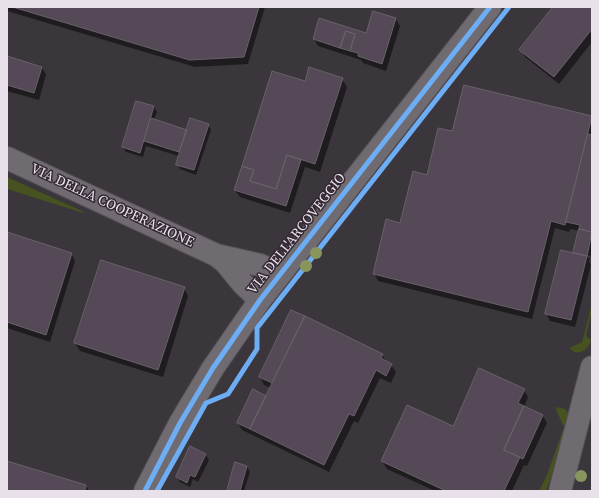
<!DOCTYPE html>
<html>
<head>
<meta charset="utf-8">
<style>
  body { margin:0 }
  #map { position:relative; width:599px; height:498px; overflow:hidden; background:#3b353c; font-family:"Source Serif 4",serif }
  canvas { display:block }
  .frame { position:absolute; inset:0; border:8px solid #e9e1ea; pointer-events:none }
</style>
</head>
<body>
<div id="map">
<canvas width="599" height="498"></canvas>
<div class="frame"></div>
</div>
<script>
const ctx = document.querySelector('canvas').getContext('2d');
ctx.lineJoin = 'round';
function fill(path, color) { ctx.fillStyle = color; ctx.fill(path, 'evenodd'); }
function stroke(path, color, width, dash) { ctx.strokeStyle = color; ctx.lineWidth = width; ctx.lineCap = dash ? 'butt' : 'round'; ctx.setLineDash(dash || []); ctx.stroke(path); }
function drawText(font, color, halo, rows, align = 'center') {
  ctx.font = font + ' "Source Serif 4",serif'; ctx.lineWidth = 3; ctx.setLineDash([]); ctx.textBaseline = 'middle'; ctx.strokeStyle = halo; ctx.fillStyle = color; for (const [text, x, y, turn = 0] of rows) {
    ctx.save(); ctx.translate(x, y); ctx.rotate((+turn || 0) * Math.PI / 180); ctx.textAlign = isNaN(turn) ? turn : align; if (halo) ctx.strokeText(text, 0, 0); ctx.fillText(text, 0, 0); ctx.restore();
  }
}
fill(new Path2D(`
  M 7,177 L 84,212 L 83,213 L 7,189 Z
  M 592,304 L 592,310 L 586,336 L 591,340 C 588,350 578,358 569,348 L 582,342 Z
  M 556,407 L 565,409 L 569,414 C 562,440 556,466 546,491 L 539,491 L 547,475 L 564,427 L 556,410 Z`), '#46521f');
fill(new Path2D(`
  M 7,7 L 265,7 L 248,64 L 195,67 L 7,11 Z
  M 554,7 L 592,7 L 592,42 L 559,84 L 525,57 L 521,50 Z
  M 374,12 L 396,19 L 400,26 L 386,71 L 363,63 L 361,60 L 318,46 L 314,39 L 367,34 Z
  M 7,57 L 42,67 L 46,75 L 39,100 L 7,91 Z
  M 342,79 L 347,87 L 320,172 L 305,167 L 290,213 L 240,197 L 235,190 L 305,83 Z
  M 154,107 L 157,112 L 154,120 L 188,131 L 208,124 L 211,130 L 196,175 L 180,169 L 177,164 L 179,156 L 146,146 L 143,157 L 126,152 L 123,147 Z
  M 591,117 L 592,252 L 591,256 L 577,253 L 577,255 L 590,258 L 589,262 L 591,265 L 575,327 L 550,321 L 546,313 L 575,255 L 580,231 L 570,229 L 569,232 L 555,228 L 532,319 L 378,281 L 374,273 L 427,176 L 453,133 Z
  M 7,233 L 71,253 L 75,261 L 50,342 L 7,328 Z
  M 184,288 L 188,296 L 163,377 L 80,351 L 75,343 Z
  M 292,311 L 382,355 L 387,362 L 391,365 L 396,372 L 391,383 L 380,378 L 358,423 L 354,421 L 329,472 L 242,430 L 238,423 L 253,391 L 266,397 L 271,388 L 264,385 L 260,377 Z
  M 524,390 L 528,397 L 524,407 L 543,416 L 547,423 L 527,466 L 524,465 L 512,491 L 435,491 L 387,469 L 382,461 L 453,428 Z
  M 191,448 L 206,455 L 209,460 L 198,482 L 193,479 L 190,487 L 180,482 L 177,477 Z
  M 7,462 L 86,486 L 89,491 L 7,491 Z
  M 247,467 L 250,472 L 244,491 L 228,491 Z`), '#0007');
const building = new Path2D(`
  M 13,7 L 259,7 L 244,57 L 190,60 Z
  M 553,7 L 592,7 L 592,29 L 554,77 L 519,50 Z
  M 373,11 L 396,18 L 382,64 L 358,56 L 358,53 L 350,51 L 355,34 L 346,31 L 340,48 L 313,39 L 319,18 L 366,33 Z
  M 346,31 L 355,34 L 350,51 L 340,48 Z
  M 7,56 L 42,67 L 34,93 L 7,85 Z
  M 309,67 L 343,78 L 315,164 L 287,155 L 276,189 L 250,181 L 254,170 L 242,166 L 272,71 L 305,81 Z
  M 464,85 L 592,116 L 565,225 L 551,221 L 528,312 L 373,274 L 386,219 L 400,223 L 413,171 L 427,175 L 438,128 L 452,131 Z
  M 136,101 L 154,106 L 140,153 L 122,147 Z
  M 151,118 L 187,130 L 179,152 L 144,141 Z
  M 190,118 L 209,124 L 194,170 L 176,165 Z
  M 588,134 L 592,135 L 592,232 L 579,229 L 580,225 L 566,222 Z
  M 287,155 L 301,160 L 286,206 L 234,190 L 242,166 L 254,170 L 250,181 L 276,189 Z
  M 579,229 L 592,232 L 587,256 L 573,253 Z
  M 7,232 L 72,253 L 46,335 L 7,322 Z
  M 561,250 L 587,256 L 571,320 L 545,314 Z
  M 101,260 L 185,287 L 158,370 L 74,343 Z
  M 291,310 L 305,316 L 272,383 L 259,377 Z
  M 305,316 L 383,354 L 381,358 L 392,364 L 386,376 L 376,370 L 354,416 L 349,414 L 324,465 L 250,429 Z
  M 479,368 L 525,389 L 518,403 L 524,406 L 504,450 L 520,457 L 504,491 L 446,491 L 381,461 L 407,405 L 453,426 Z
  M 253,389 L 266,396 L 250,429 L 237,423 Z
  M 524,406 L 543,415 L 523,459 L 504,450 Z
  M 190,446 L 206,454 L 195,477 L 190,475 L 187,483 L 176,477 Z
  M 7,461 L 86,485 L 85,491 L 7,491 Z
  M 235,462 L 247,466 L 240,491 L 227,491 Z`);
fill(building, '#554957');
stroke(building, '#676268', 1);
const minor = new Path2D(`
  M 7,158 L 216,255 L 260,265 L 280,274
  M 216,255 L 225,262 L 243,284 L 260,300
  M 145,491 L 180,423 L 213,368 L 260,300 L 490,7
  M 560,491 L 592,367`);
stroke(minor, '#565157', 24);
stroke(minor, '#706b71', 22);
stroke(new Path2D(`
  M 145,491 L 180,423 L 213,368 L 260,300 L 490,7
  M 157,491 L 206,403 L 228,394 L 257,349 L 257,328 L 509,7`), '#6dadf4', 5);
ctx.fillStyle = '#88965d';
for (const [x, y] of [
  [316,253],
  [306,266],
  [581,476]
]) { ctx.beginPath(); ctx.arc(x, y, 6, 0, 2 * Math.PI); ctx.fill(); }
drawText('14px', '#e9e1ea', '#332834', [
  ["VIA DELLA COOPERAZIONE",112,206,25],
  ["VIA DELL'ARCOVEGGIO",297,234,-52]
]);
</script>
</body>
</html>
